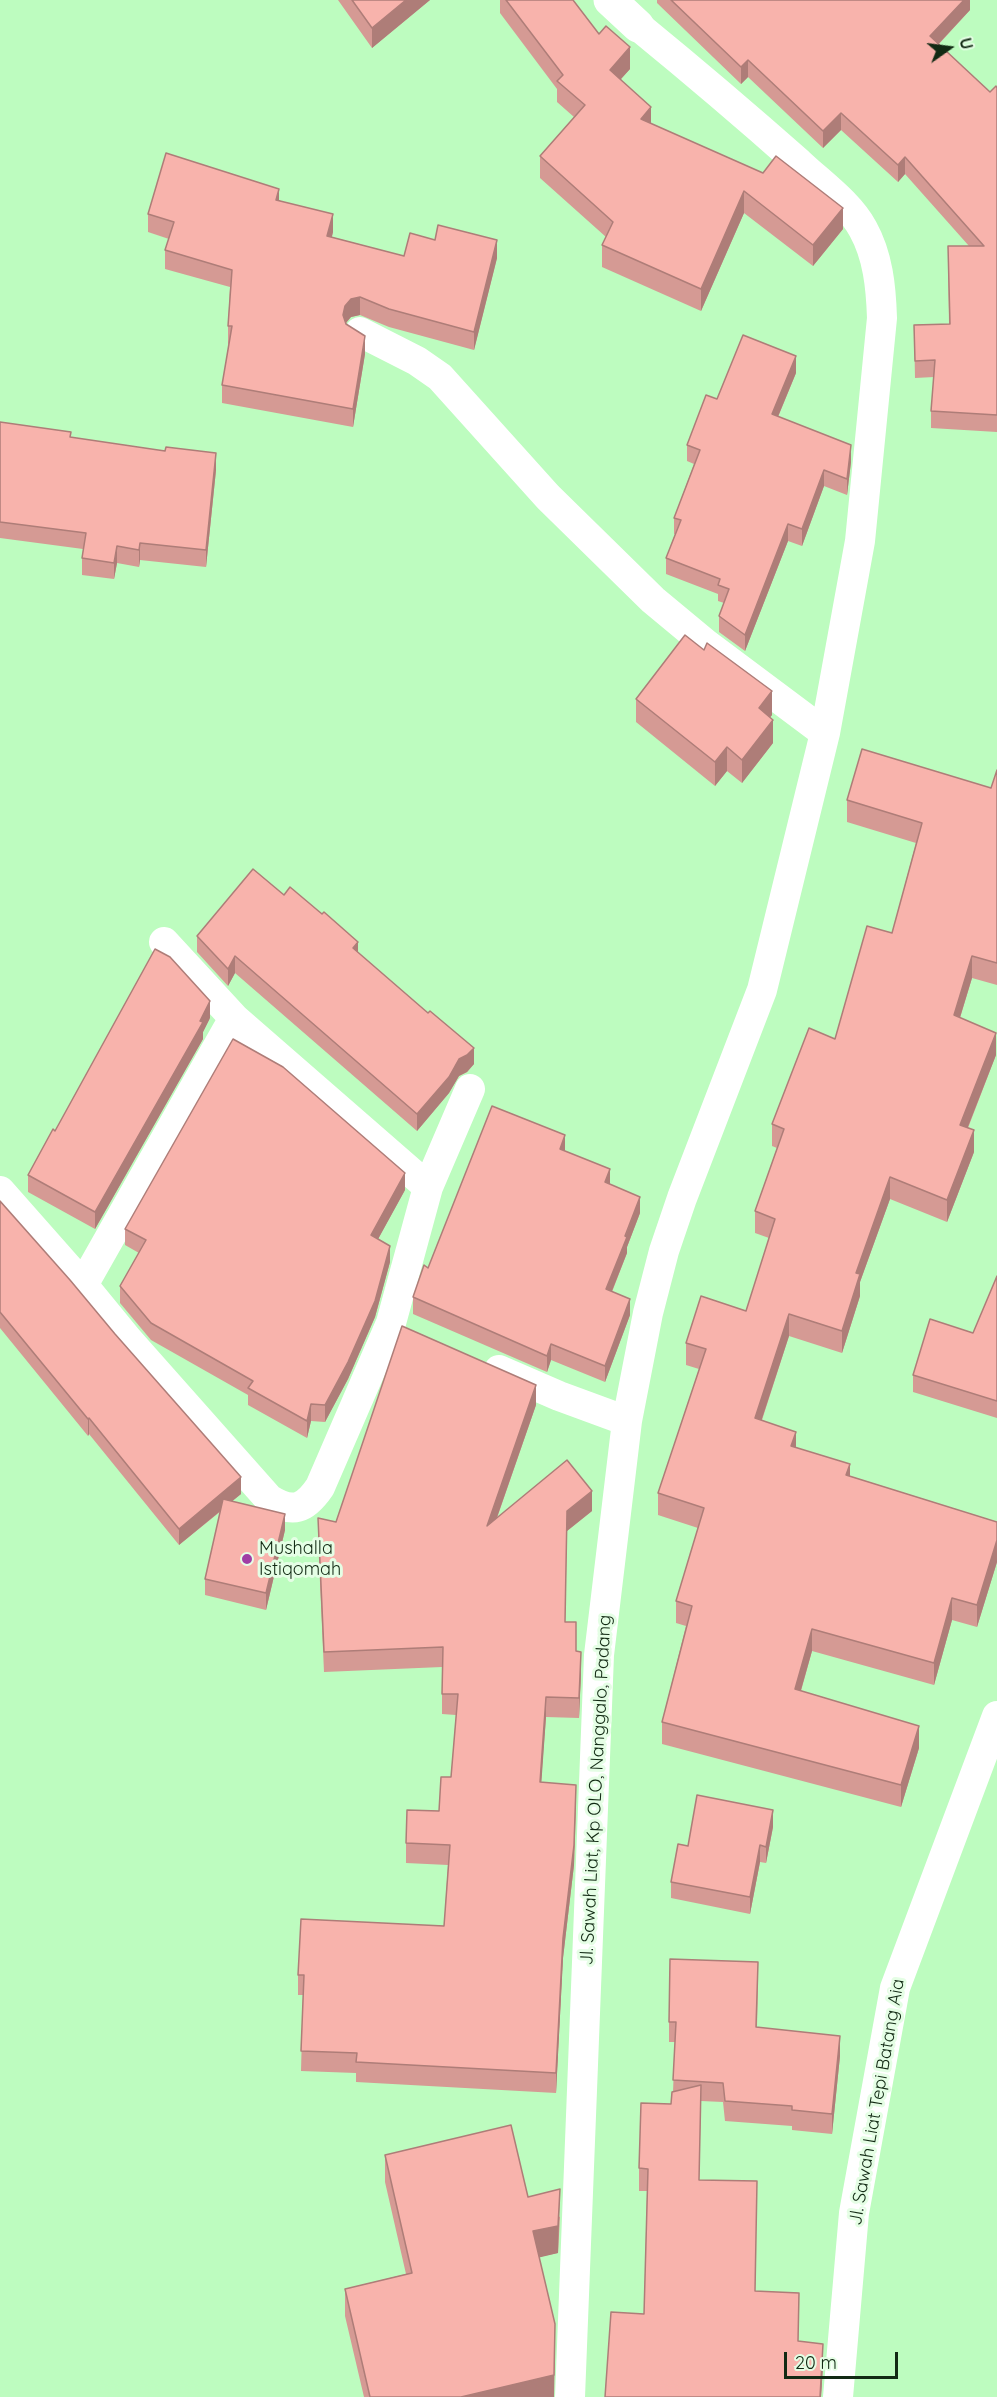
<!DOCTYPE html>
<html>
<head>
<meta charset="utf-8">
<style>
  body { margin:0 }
  #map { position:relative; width:997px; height:2397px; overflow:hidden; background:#bdfcbf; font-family:Quicksand,sans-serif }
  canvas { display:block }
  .north { position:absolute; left:919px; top:18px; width:60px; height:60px; -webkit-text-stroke:4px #e5fee5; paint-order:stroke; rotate:76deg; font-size:16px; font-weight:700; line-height:24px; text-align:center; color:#122a14 }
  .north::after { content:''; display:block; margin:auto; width:21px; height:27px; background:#122a14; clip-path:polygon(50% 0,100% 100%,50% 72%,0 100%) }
  .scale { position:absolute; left:784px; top:2352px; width:114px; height:27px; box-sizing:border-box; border:3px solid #122a14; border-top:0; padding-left:8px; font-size:18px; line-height:21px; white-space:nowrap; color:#122a14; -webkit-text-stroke:4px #e5fee5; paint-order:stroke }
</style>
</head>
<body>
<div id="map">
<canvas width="997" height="2397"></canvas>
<div class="north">U</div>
<div class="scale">20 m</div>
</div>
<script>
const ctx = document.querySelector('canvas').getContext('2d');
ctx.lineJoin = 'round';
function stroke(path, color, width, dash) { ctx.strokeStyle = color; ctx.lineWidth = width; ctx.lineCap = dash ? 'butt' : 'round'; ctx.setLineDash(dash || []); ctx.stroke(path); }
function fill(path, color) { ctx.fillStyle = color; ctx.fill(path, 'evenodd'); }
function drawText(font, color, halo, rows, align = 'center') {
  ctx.font = font + ' Quicksand,sans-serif'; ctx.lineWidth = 6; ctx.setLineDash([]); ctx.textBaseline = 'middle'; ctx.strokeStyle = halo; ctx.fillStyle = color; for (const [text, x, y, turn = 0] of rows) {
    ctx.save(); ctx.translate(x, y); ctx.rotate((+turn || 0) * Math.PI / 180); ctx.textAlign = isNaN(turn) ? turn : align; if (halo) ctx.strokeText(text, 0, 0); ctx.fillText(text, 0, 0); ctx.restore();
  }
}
stroke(new Path2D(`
  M 360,332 L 417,361 L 440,377 L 548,497 L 653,600 L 706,644 L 825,733
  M 164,942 L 234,1018
  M 234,1018 L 428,1187 L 391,1323 L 320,1487 C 305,1509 293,1514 269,1499 L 128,1340 L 83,1285 Z
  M 428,1187 L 470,1089
  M 0,1191 L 83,1285
  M 499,1370 L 559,1396 L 627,1421
  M 570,2397 L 599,1655 L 627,1421 L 648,1313 L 664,1251 L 682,1198 L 762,990 L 825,733 L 860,541 L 882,318 C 881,287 878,256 863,229 C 849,203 820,183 799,163 C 746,116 693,71 638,26
  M 838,2397 L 854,2213 L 895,1988 L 997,1716`), '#fff', 30);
stroke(new Path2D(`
  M 610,0 L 638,26`), '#fff', 33);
fill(new Path2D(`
  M 338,0 L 430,0 L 372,48 Z
  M 500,0 L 573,0 L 599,34 L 630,69 L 621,79 L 651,124 L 843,229 L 813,266 L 744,213 L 701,311 L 602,267 L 602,245 L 606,237 L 540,178 L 540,156 L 574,117 L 557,102 L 557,89 L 500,13 Z
  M 657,0 L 970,0 L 970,10 L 939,44 L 990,92 L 997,88 L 997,432 L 931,428 L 931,411 L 934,377 L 915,378 L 914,325 L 949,324 L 948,263 L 969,246 L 905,174 L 898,182 L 841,130 L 823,148 L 748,77 L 741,84 L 657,3 Z
  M 279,200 L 333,232 L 332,237 L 404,256 L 497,258 L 474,350 L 389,327 L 360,315 L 351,317 L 346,323 L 365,354 L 353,427 L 222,403 L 222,385 L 229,344 L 228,344 L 228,326 L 230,287 L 165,269 L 165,250 L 169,239 L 148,232 L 148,214 Z
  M 796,373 L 778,417 L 851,462 L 847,495 L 824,486 L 802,546 L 788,541 L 745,651 L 719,632 L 719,616 L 724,603 L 718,601 L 718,594 L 666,574 L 666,558 L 675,534 L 674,534 L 674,518 L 694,464 L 687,461 L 687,445 L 717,399 Z
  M 0,422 L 216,470 L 206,567 L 140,560 L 139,567 L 117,563 L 114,579 L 82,575 L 82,558 L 83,549 L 0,538 Z
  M 636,699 L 772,715 L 770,717 L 773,743 L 742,783 L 727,771 L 715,786 L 636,722 Z
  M 997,770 L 997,985 L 972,978 L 960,1018 L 996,1055 L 968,1128 L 974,1152 L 947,1222 L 890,1199 L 860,1282 L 860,1296 L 842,1353 L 789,1336 L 762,1420 L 796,1447 L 850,1476 L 997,1522 L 997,1562 L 977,1627 L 952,1620 L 934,1685 L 812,1651 L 801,1691 L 919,1748 L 901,1807 L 662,1744 L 662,1722 L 686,1626 L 676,1623 L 676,1601 L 698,1528 L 658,1515 L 658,1493 L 699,1369 L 686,1365 L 686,1343 L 746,1311 L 769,1238 L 755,1233 L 755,1211 L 777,1148 L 772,1146 L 772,1124 L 835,1039 L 892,933 L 916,843 L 847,822 L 847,800 L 991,788 Z
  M 284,895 L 358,953 L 474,1064 L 467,1072 L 459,1076 L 449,1093 L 417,1131 L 235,973 L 228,986 L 197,952 L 197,936 Z
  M 210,1018 L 203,1032 L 203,1039 L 95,1229 L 28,1192 L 28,1175 L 55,1131 Z
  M 565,1151 L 610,1185 L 640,1213 L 627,1247 L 627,1253 L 612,1292 L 630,1315 L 605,1382 L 551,1360 L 547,1372 L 413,1314 L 413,1297 L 428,1268 Z
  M 405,1190 L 378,1239 L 390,1262 L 375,1317 L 348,1379 L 325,1422 L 311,1421 L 307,1438 L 248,1405 L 248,1395 L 151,1340 L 120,1303 L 120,1286 L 139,1253 L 125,1245 L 125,1229 Z
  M 0,1201 L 241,1494 L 232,1501 L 285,1530 L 266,1610 L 205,1595 L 205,1579 L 221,1511 L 179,1545 L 89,1434 L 88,1436 L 0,1328 Z
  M 997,1276 L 997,1418 L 913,1392 L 913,1375 L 973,1333 Z
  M 536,1405 L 497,1518 L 592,1511 L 567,1531 L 565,1622 L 576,1651 L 581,1672 L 579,1718 L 546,1717 L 541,1782 L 576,1806 L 574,1865 L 563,1958 L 556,2093 L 356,2082 L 356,2073 L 301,2071 L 303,1995 L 298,1995 L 298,1975 L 444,1926 L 448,1865 L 406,1863 L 406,1843 L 439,1811 L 451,1777 L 456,1715 L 442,1714 L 442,1667 L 324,1672 L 318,1538 L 318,1518 L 336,1522 Z
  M 773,1827 L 766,1863 L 760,1862 L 750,1914 L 671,1898 L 671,1882 L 688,1846 Z
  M 758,1981 L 757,2027 L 840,2056 L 832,2134 L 792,2130 L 792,2126 L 725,2121 L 723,2102 L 701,2101 L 699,2180 L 755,2291 L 799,2293 L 798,2342 L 823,2366 L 821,2397 L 605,2397 L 644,2314 L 647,2191 L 639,2191 L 639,2168 L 671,2104 L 673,2092 L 675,2042 L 669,2042 L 669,2022 Z
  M 385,2155 L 528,2197 L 560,2217 L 558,2253 L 539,2257 L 555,2324 L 554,2397 L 364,2397 L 345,2316 L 345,2289 L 406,2274 L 385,2182 Z`), '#d59a94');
fill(new Path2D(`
  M 406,0 L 430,0 L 372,48 L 372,28 Z
  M 964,0 L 970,0 L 970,10 L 930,53 L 930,36 Z
  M 630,47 L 630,69 L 610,91 L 610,70 Z
  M 748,60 L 748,77 L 741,84 L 741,67 Z
  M 651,107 L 651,128 L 641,119 Z
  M 841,113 L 841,130 L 823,148 L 823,131 Z
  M 905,157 L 905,174 L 898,182 L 898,165 Z
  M 279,189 L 279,207 L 276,200 Z
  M 744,191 L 744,213 L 701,311 L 701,289 Z
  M 843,208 L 843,229 L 813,266 L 813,245 Z
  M 333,214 L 333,232 L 327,254 L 327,236 Z
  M 497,240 L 497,258 L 474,350 L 474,332 Z
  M 360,297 L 360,315 L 351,317 L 345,324 L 343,315 L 345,306 L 351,299 Z
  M 365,336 L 365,354 L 353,427 L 353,409 Z
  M 796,356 L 796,373 L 772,431 L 772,414 Z
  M 851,445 L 851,462 L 847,495 L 847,479 Z
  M 216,453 L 216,470 L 206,567 L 206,550 Z
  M 824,470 L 824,486 L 802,546 L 802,529 Z
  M 788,524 L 788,541 L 745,651 L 745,635 Z
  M 140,543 L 140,560 L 139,567 L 139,550 Z
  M 117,546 L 117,563 L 114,579 L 114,563 Z
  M 772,691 L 772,715 L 759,732 L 759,708 Z
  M 773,720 L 773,743 L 742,783 L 742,760 Z
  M 727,747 L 727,771 L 715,786 L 715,762 Z
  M 358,942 L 358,958 L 353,948 Z
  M 235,956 L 235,973 L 228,986 L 228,969 Z
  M 972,956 L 972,978 L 954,1037 L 954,1015 Z
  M 210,1001 L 210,1018 L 203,1032 L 203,1039 L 95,1229 L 95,1212 Z
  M 996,1033 L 996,1055 L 960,1147 L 960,1125 Z
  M 474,1048 L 474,1064 L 467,1072 L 459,1076 L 449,1093 L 417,1131 L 417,1114 L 459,1059 Z
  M 974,1130 L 974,1152 L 947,1222 L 947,1200 Z
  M 565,1135 L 565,1152 L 560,1149 Z
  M 610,1169 L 610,1186 L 605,1182 Z
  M 405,1173 L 405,1190 L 371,1252 L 371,1235 Z
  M 890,1177 L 890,1199 L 860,1282 L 860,1296 L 842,1353 L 842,1331 L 856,1273 Z
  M 640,1197 L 640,1213 L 627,1247 L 627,1253 L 606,1306 L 606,1289 Z
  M 390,1246 L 390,1262 L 375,1317 L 348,1379 L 325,1422 L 325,1405 Z
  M 630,1299 L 630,1315 L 605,1382 L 605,1366 Z
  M 789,1314 L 789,1336 L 755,1440 L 755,1418 Z
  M 551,1344 L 551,1360 L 547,1372 L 547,1356 Z
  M 536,1385 L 536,1405 L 487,1546 L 487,1526 Z
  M 311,1404 L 311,1421 L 307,1438 L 307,1421 Z
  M 89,1418 L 89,1434 L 88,1436 L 88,1419 Z
  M 796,1432 L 796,1454 L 791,1446 Z
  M 850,1464 L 850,1486 L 846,1475 Z
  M 241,1477 L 241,1494 L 179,1545 L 179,1529 Z
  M 592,1491 L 592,1511 L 567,1531 L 567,1511 Z
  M 285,1514 L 285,1530 L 266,1610 L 266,1593 Z
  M 997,1540 L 997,1562 L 977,1627 L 977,1605 Z
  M 952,1598 L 952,1620 L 934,1685 L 934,1663 Z
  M 812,1629 L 812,1651 L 795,1711 L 795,1689 Z
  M 581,1652 L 581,1672 L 579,1718 L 579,1698 Z
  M 546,1697 L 546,1717 L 540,1802 L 540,1782 Z
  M 919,1726 L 919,1748 L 901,1807 L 901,1785 Z
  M 576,1785 L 574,1865 L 563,1958 L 556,2093 L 556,2073 L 563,1938 Z
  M 773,1810 L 773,1827 L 766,1863 L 766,1847 Z
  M 760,1845 L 760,1862 L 750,1914 L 750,1897 Z
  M 840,2036 L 840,2056 L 832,2134 L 832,2114 Z
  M 560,2189 L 558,2253 L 533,2259 L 533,2231 Z
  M 555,2324 L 554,2397 L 461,2397 Z
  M 823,2344 L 823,2366 L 821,2397 L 820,2397 Z`), '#ae7d78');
const building = new Path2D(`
  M 352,0 L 406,0 L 372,28 Z
  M 506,0 L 573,0 L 599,34 L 606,26 L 630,47 L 610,70 L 651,107 L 641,119 L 763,173 L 776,156 L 843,208 L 813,245 L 744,191 L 701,289 L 602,245 L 613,222 L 540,156 L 585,105 L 557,81 L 563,75 Z
  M 671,0 L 964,0 L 930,36 L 990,92 L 996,86 L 997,88 L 997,415 L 931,411 L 935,360 L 915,361 L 914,325 L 950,324 L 948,246 L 984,246 L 905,157 L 898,165 L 841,113 L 823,131 L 748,60 L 741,67 Z
  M 166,153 L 279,189 L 276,200 L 333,214 L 327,236 L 404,256 L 410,233 L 435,240 L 438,225 L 497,240 L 474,332 L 389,309 L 360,297 L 351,299 L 345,306 L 343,315 L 346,324 L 365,336 L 353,409 L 222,385 L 232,326 L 228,326 L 232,270 L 165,250 L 174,222 L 148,214 Z
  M 743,335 L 796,356 L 772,414 L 851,445 L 847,479 L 824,470 L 802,529 L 788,524 L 745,635 L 719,616 L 729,589 L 718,585 L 720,579 L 666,558 L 681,520 L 674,518 L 700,450 L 687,445 L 706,395 L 717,399 Z
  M 0,422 L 71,432 L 70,437 L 165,451 L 166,447 L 216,453 L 206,550 L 140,543 L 139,550 L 117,546 L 114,563 L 82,558 L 86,533 L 0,522 Z
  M 685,635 L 704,650 L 707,643 L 772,691 L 759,708 L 773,720 L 742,760 L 727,747 L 715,762 L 636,699 Z
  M 862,749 L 991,788 L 997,770 L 997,963 L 972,956 L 954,1015 L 996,1033 L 960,1125 L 974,1130 L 947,1200 L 890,1177 L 856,1273 L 860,1274 L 842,1331 L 789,1314 L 755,1418 L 796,1432 L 791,1446 L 850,1464 L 846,1475 L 997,1522 L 997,1540 L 977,1605 L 952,1598 L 934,1663 L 812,1629 L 795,1689 L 919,1726 L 901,1785 L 662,1722 L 692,1606 L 676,1601 L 704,1508 L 658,1493 L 706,1349 L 686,1343 L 701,1296 L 746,1311 L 775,1219 L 755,1211 L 784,1129 L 772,1124 L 809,1028 L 835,1039 L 867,926 L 892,933 L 922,823 L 847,800 Z
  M 253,869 L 284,895 L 290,887 L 322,914 L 324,912 L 358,942 L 353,948 L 428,1013 L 430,1011 L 474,1048 L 467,1055 L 459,1059 L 449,1077 L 417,1114 L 235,956 L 228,969 L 197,936 Z
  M 155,949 L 170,957 L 210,1001 L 200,1021 L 203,1022 L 95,1212 L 28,1175 L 53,1129 L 55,1131 Z
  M 233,1039 L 283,1067 L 405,1173 L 371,1235 L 390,1246 L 375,1301 L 348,1362 L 325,1405 L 311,1404 L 307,1421 L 248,1388 L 253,1381 L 151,1323 L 120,1286 L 146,1240 L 125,1229 Z
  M 492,1106 L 565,1135 L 560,1149 L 610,1169 L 605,1182 L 640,1197 L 625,1236 L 627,1237 L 606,1289 L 630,1299 L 605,1366 L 551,1344 L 547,1356 L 413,1297 L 424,1265 L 428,1268 Z
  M 0,1201 L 70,1280 L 115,1334 L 241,1477 L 179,1529 L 89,1418 L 88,1419 L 0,1312 Z
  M 997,1276 L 997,1401 L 913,1375 L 930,1319 L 973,1333 Z
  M 402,1326 L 536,1385 L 487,1526 L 567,1460 L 592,1491 L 567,1511 L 565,1622 L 576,1622 L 576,1651 L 581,1652 L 579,1698 L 546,1697 L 540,1782 L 576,1785 L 574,1845 L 563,1938 L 556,2073 L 356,2062 L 357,2053 L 301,2051 L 304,1975 L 298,1975 L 301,1919 L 444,1926 L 450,1845 L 406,1843 L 407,1810 L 439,1811 L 441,1777 L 451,1777 L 458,1694 L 442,1694 L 443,1647 L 324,1652 L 318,1518 L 336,1522 Z
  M 223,1499 L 285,1514 L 266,1593 L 205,1579 Z
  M 697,1795 L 773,1810 L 766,1847 L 760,1845 L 750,1897 L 671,1882 L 678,1844 L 688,1846 Z
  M 670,1959 L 758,1962 L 756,2027 L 840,2036 L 832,2114 L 792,2110 L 792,2106 L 725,2101 L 723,2083 L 673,2080 L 676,2022 L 669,2022 Z
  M 701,2085 L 699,2180 L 757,2181 L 755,2291 L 799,2293 L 798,2341 L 823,2344 L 820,2397 L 605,2397 L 611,2312 L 644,2314 L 648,2169 L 639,2168 L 641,2103 L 671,2104 L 672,2092 Z
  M 511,2125 L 528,2197 L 560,2189 L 558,2226 L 533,2231 L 555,2324 L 554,2375 L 461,2397 L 370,2397 L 345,2289 L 412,2273 L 385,2155 Z`);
fill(building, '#f8b3ac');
stroke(building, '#ae7d78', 1.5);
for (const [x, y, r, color] of [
  [247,1559,6,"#a03ea5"]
]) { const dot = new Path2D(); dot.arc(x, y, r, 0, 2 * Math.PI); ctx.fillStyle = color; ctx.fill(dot); stroke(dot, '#e5fee5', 2); }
drawText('18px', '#122a14', '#e5fee5', [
  ["Mushalla",259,1549],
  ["Istiqomah",259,1570]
], 'left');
drawText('18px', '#122a14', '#e5fee5', [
  ["Jl. Sawah Liat, Kp OLO, Nanggalo, Padang",596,1790,-87],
  ["Jl. Sawah Liat Tepi Batang Aia",877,2102,-80]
]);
</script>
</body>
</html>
